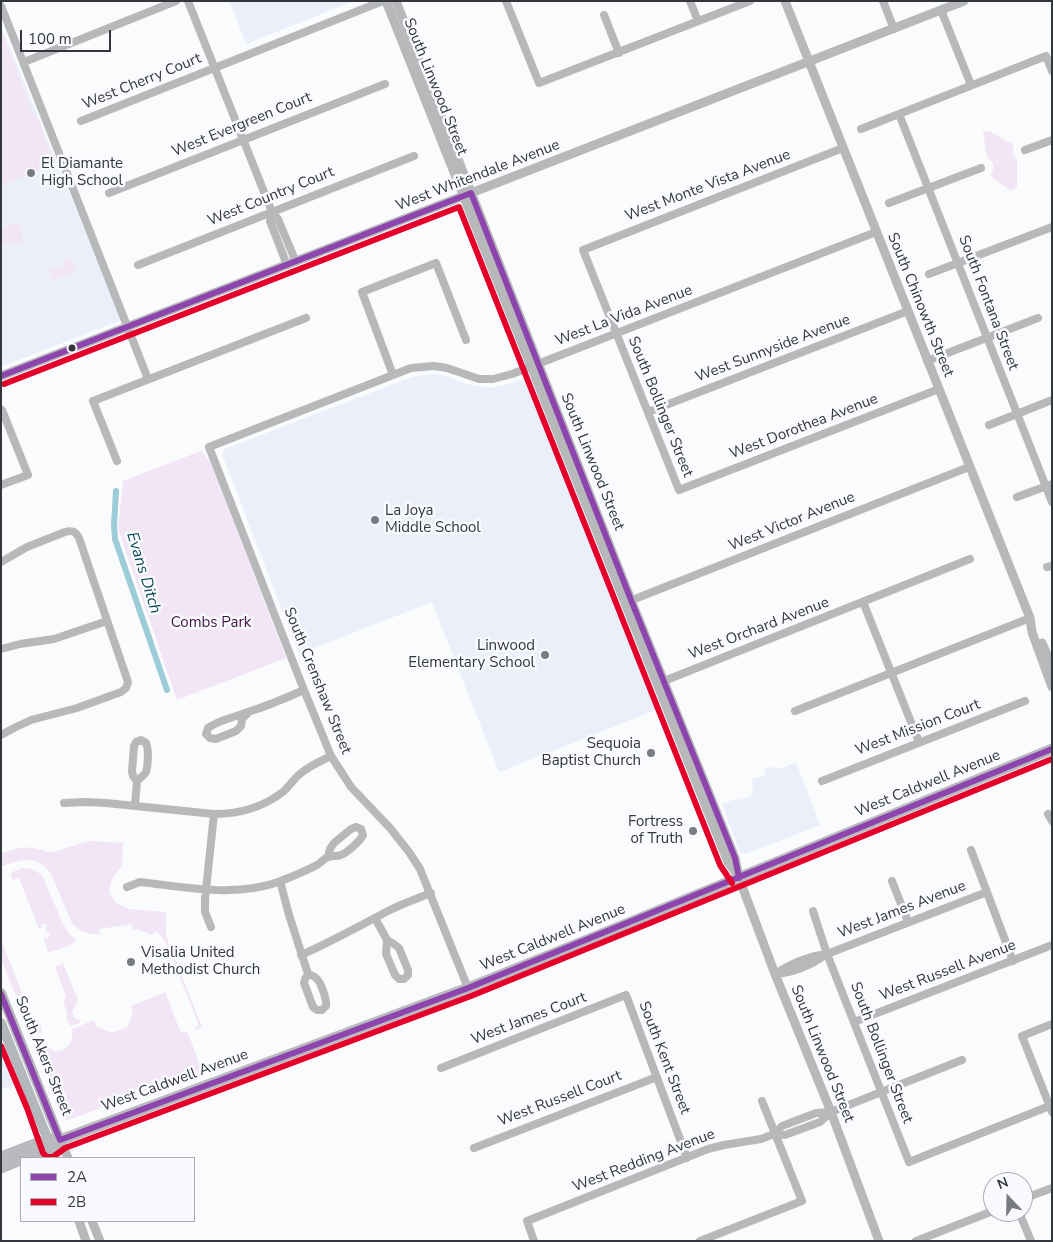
<!DOCTYPE html>
<html>
<head>
<meta charset="utf-8">
<style>
  body { margin:0 }
  #map { position:relative; width:1053px; height:1242px; overflow:hidden; background:#f9fbfd; font-family:"Nunito Sans",sans-serif }
  canvas { display:block }
  .frame { position:absolute; inset:0; border:2px solid #33363d; pointer-events:none }
  .legend { position:absolute; left:20px; top:1157px; width:175px; height:65px; box-sizing:border-box; background:#f8fafe; border:1px solid #a9acb1; margin:0; padding:6px 9px; list-style:none; font-size:15px; color:#33363d }
  .legend li { display:flex; align-items:center; gap:10px; height:25px }
  .legend b { width:25px; border:1px solid #a9acb1 }
  .north { position:absolute; left:983px; top:1172px; width:50px; height:50px; box-sizing:border-box; background:#f8fafe; border:1px solid #a9acb1; border-radius:50%; rotate:339deg; font-size:14px; font-weight:700; line-height:20px; text-align:center; color:#33363d }
  .north::after { content:''; display:block; margin:auto; width:18px; height:22px; background:#787b80; clip-path:polygon(50% 0,100% 100%,50% 72%,0 100%) }
  .scale { position:absolute; left:20px; top:30px; width:91px; height:22px; box-sizing:border-box; border:2px solid #33363d; border-top:0; padding-left:6px; font-size:15px; line-height:18px; white-space:nowrap; color:#33363d; -webkit-text-stroke:4px #f8fafe; paint-order:stroke }
</style>
</head>
<body>
<div id="map">
<canvas width="1053" height="1242"></canvas>
<div class="frame"></div>
<ul class="legend">
<li><b style="height:6px;background:#8e44ad"></b>2A</li>
<li><b style="height:6px;background:#e4002b"></b>2B</li>
</ul>
<div class="north">N</div>
<div class="scale">100 m</div>
</div>
<script>
const ctx = document.querySelector('canvas').getContext('2d');
ctx.lineJoin = 'round';
function fill(path, color) { ctx.fillStyle = color; ctx.fill(path, 'evenodd'); }
function stroke(path, color, width, dash) { ctx.strokeStyle = color; ctx.lineWidth = width; ctx.lineCap = dash ? 'butt' : 'round'; ctx.setLineDash(dash || []); ctx.stroke(path); }
function drawText(font, color, halo, rows, align = 'center') {
  ctx.font = font + ' "Nunito Sans",sans-serif'; ctx.lineWidth = 5; ctx.setLineDash([]); ctx.textBaseline = 'middle'; ctx.strokeStyle = halo; ctx.fillStyle = color; for (const [text, x, y, turn = 0] of rows) {
    ctx.save(); ctx.translate(x, y); ctx.rotate((+turn || 0) * Math.PI / 180); ctx.textAlign = isNaN(turn) ? turn : align; if (halo) ctx.strokeText(text, 0, 0); ctx.fillText(text, 0, 0); ctx.restore();
  }
}
fill(new Path2D(`
  M 229,1 L 354,1 L 246,44 Z
  M 1,26 L 121,320 L 1,367 Z
  M 433,374 L 443,375 L 467,384 L 489,388 L 509,384 L 523,379 L 529,382 L 658,709 L 499,772 L 432,602 L 299,654 L 222,454 L 225,449 L 412,377 L 422,375 Z
  M 796,762 L 820,825 L 745,854 L 740,852 L 722,804 L 738,798 L 739,801 L 753,795 L 752,779 L 766,775 L 764,767 L 782,768 Z
  M 1,1048 L 17,1084 L 1,1090 Z`), '#ebeff9');
fill(new Path2D(`
  M 1,31 L 34,116 L 36,116 L 53,160 L 51,163 L 52,165 L 1,185 Z
  M 989,131 L 1014,145 C 1011,151 1013,155 1017,160 L 1017,187 L 1011,191 L 990,176 C 995,169 994,161 987,157 L 983,132 Z
  M 19,222 L 24,243 L 1,243 L 1,229 Z
  M 70,257 L 76,271 L 53,280 L 49,270 L 63,265 L 62,261 Z
  M 201,451 L 211,463 L 286,658 L 177,700 L 118,529 L 123,481 Z
  M 91,841 L 123,843 L 122,866 L 112,879 L 109,892 L 116,903 L 129,909 L 166,912 L 166,936 L 202,1027 L 195,1030 L 195,1028 L 199,1026 L 169,949 L 164,939 L 156,931 L 152,935 L 140,930 L 133,929 L 132,924 L 99,929 L 100,934 C 89,935 79,932 72,923 L 51,874 C 37,854 21,859 1,867 L 1,854 C 11,850 22,846 33,848 C 39,848 46,853 52,852 C 64,850 78,843 91,841 Z
  M 23,868 L 32,869 L 42,875 L 63,924 L 70,935 L 77,939 C 71,947 58,950 48,952 L 43,938 L 48,939 L 50,935 L 45,930 L 47,925 L 42,924 L 41,928 L 39,929 L 19,878 L 13,880 L 11,875 L 12,872 Z
  M 1,939 L 33,1021 L 38,1020 L 42,1028 L 41,1032 L 32,1037 L 1,959 Z
  M 63,963 L 78,1000 L 72,1012 L 74,1017 L 77,1020 L 79,1019 L 80,1023 L 71,1026 L 67,1020 L 67,1013 L 63,1001 L 66,996 L 55,967 Z
  M 165,992 L 181,1033 L 187,1031 L 202,1070 L 69,1120 L 65,1119 L 37,1047 L 46,1045 L 54,1051 C 67,1053 74,1041 72,1029 L 94,1020 L 96,1026 L 112,1033 L 127,1027 L 133,1012 L 131,1006 Z`), '#f2e5f5');
stroke(new Path2D(`
  M 116,491 L 114,525 L 115,539 L 167,690`), '#9dccd9', 6);
stroke(new Path2D(`
  M 188,1 L 272,212 L 278,219 L 296,262
  M 506,1 L 539,83 L 750,1
  M 690,1 L 698,21
  M 883,1 L 894,29
  M 1,6 L 148,379
  M 941,10 L 971,85
  M 604,15 L 619,53
  M 24,62 L 176,1
  M 899,114 L 1052,502
  M 81,121 L 383,1
  M 861,129 L 1046,56 L 1052,71
  M 843,148 L 583,250 L 679,490 L 939,389
  M 1025,150 L 1052,140
  M 109,193 L 385,84
  M 889,203 L 981,168
  M 272,212 L 270,221 L 287,265
  M 138,265 L 414,156
  M 929,274 L 1052,227
  M 927,361 L 1038,318
  M 393,375 L 362,292 L 436,263 L 466,340
  M 648,412 L 908,311
  M 989,425 L 1052,400
  M 117,461 L 93,401 L 306,318
  M 1,485 L 28,475 L 2,410
  M 1017,497 L 1052,484
  M 1,562 L 27,547 L 65,532 C 72,530 76,531 79,538 L 128,682 L 126,688 L 121,692 L 77,708 L 31,720 L 14,728 L 1,735
  M 1047,567 L 1052,566
  M 627,602 L 969,467
  M 863,602 L 919,742
  M 1,649 L 20,644 L 54,639 L 107,621
  M 664,681 L 970,559
  M 795,711 L 1030,618
  M 248,713 L 242,719 L 241,726 L 236,731 L 216,739 L 210,738 L 206,734 L 208,728 C 219,720 235,717 248,712 C 267,706 286,698 304,690
  M 141,740 L 146,743 C 149,749 148,765 146,772 C 144,776 140,778 137,781 L 133,776 L 132,771 L 134,746 L 136,742 Z
  M 822,781 L 1025,701
  M 64,803 L 85,802 L 106,803 L 214,814 C 239,814 264,807 284,791 C 290,785 294,779 300,774 C 309,766 321,761 331,756
  M 135,805 L 137,781
  M 1048,814 L 1052,821
  M 971,850 L 1013,961
  M 280,881 L 289,915 L 308,974 L 305,979 L 304,983 L 313,1007 L 317,1010 L 322,1010 L 326,1006 C 327,1000 321,982 316,978 C 314,976 311,975 308,974
  M 892,881 L 908,922
  M 127,887 L 140,882 C 186,887 236,898 281,881 C 293,876 306,871 317,865 C 320,863 323,860 326,858 C 331,855 336,857 341,855 C 347,853 361,840 363,835 L 361,829 L 356,827 L 351,829 L 334,843 L 330,849 L 328,857
  M 813,911 L 827,954 L 909,1162 L 1052,1105
  M 375,918 L 387,940 L 394,944 L 399,948 L 408,970 L 408,975 L 404,979 L 399,979 L 395,975 L 386,954 L 387,940
  M 211,927 L 205,912 L 205,899 L 214,814
  M 301,955 C 331,942 359,926 388,911 C 402,904 416,899 431,893
  M 775,974 C 792,963 808,956 827,954 L 987,892
  M 776,974 C 795,972 810,966 825,955
  M 468,988 L 420,869 L 409,852 L 390,828 L 351,787 L 331,756 L 302,685 L 209,447 L 411,368 L 434,366 L 447,368 L 479,379 L 493,379 L 512,374 L 876,232
  M 854,1022 L 1052,945
  M 1052,1024 L 1022,1036 L 1052,1112
  M 441,1068 L 626,995 L 687,1158
  M 774,1134 L 782,1126 L 816,1113 L 831,1112 L 962,1060
  M 474,1148 L 657,1077
  M 1023,1199 L 1052,1188
  M 1019,1212 L 1031,1241
  M 534,1241 L 527,1221 L 708,1149 L 724,1145 L 761,1139 L 774,1134 L 785,1135 L 820,1122 L 831,1112
  M 700,1241 L 802,1201 L 762,1101
  M 916,1241 L 993,1211`), '#b6b8ba', 8);
stroke(new Path2D(`
  M 386,1 L 728,862 L 738,876
  M 396,1 L 631,600 L 735,858 L 739,878 L 775,974 L 831,1112 L 879,1241
  M 785,1 L 1030,618 L 1032,632 L 1052,687
  M 1,376 L 964,1
  M 1042,643 L 1052,666
  M 60,1140 L 68,1158
  M 79,1221 L 86,1241
  M 92,1221 L 100,1241`), '#b6b8ba', 9);
stroke(new Path2D(`
  M 1,993 L 60,1140
  M 1,1023 L 50,1145`), '#b4b7ba', 10);
stroke(new Path2D(`
  M 1,1157 L 48,1139 L 60,1140 L 71,1136 L 468,988 L 587,940 L 1052,749
  M 27,1158 L 51,1149 L 60,1140
  M 1,1168 L 21,1160`), '#b8babd', 11);
stroke(new Path2D(`
  M 1,376 L 471,193 L 631,600 L 735,858 L 739,878
  M 1,994 L 60,1140 L 468,988 L 1052,749`), '#8e44ad', 6);
stroke(new Path2D(`
  M 4,384 L 459,207 L 720,865 L 732,883
  M 1,1046 L 27,1108 L 43,1153 L 47,1157 L 53,1157 L 65,1148 L 471,996 L 1052,759`), '#e4002b', 6);
for (const [x, y, r, color] of [
  [31,173,5,"#787b80"],
  [72,348,4.5,"#33363d"],
  [375,520,5,"#787b80"],
  [545,655,5,"#787b80"],
  [651,753,5,"#787b80"],
  [693,831,5,"#787b80"],
  [131,962,5,"#787b80"]
]) { const dot = new Path2D(); dot.arc(x, y, r, 0, 2 * Math.PI); ctx.fillStyle = color; ctx.fill(dot); stroke(dot, '#f8fafe', 2); }
drawText('15px', '#33363d', '#f8fafe', [
  ["West Cherry Court",142,82,-22],
  ["South Linwood Street",435,87,68],
  ["West Evergreen Court",242,125,-22],
  ["West Whitendale Avenue",478,176,-21],
  ["West Monte Vista Avenue",708,186,-21],
  ["West Country Court",271,197,-22],
  ["South Fontana Street",988,303,69],
  ["South Chinowth Street",920,305,68],
  ["West La Vida Avenue",624,316,-21],
  ["West Sunnyside Avenue",773,349,-21],
  ["South Bollinger Street",660,407,68],
  ["West Dorothea Avenue",804,427,-21],
  ["South Linwood Street",592,462,68],
  ["West Victor Avenue",792,522,-22],
  ["West Orchard Avenue",759,629,-21],
  ["South Crenshaw Street",317,681,68],
  ["West Mission Court",918,728,-21],
  ["West Caldwell Avenue",928,784,-22],
  ["West James Avenue",902,910,-21],
  ["West Caldwell Avenue",553,938,-22],
  ["West Russell Avenue",948,971,-21],
  ["West James Court",529,1019,-21],
  ["South Bollinger Street",881,1053,69],
  ["South Linwood Street",822,1054,68],
  ["South Akers Street",43,1056,68],
  ["South Kent Street",664,1058,69],
  ["West Caldwell Avenue",175,1081,-20],
  ["West Russell Court",560,1099,-21],
  ["West Redding Avenue",644,1161,-21]
]);
drawText('15px', '#33363d', '#f8fafe', [
  ["El Diamante",41,164],
  ["High School",41,181],
  ["La Joya",385,511],
  ["Middle School",385,528],
  ["Linwood",535,646,"right"],
  ["Elementary School",535,663,"right"],
  ["Sequoia",641,744,"right"],
  ["Baptist Church",641,761,"right"],
  ["Fortress",683,822,"right"],
  ["of Truth",683,839,"right"],
  ["Visalia United",141,953],
  ["Methodist Church",141,970]
], 'left');
drawText('15px', '#451649', '#f8fafe', [
  ["Combs Park",211,623]
]);
drawText('italic 16px', '#0d4957', '#f8fafe', [
  ["Evans Ditch",143,573,73]
]);
</script>
</body>
</html>
